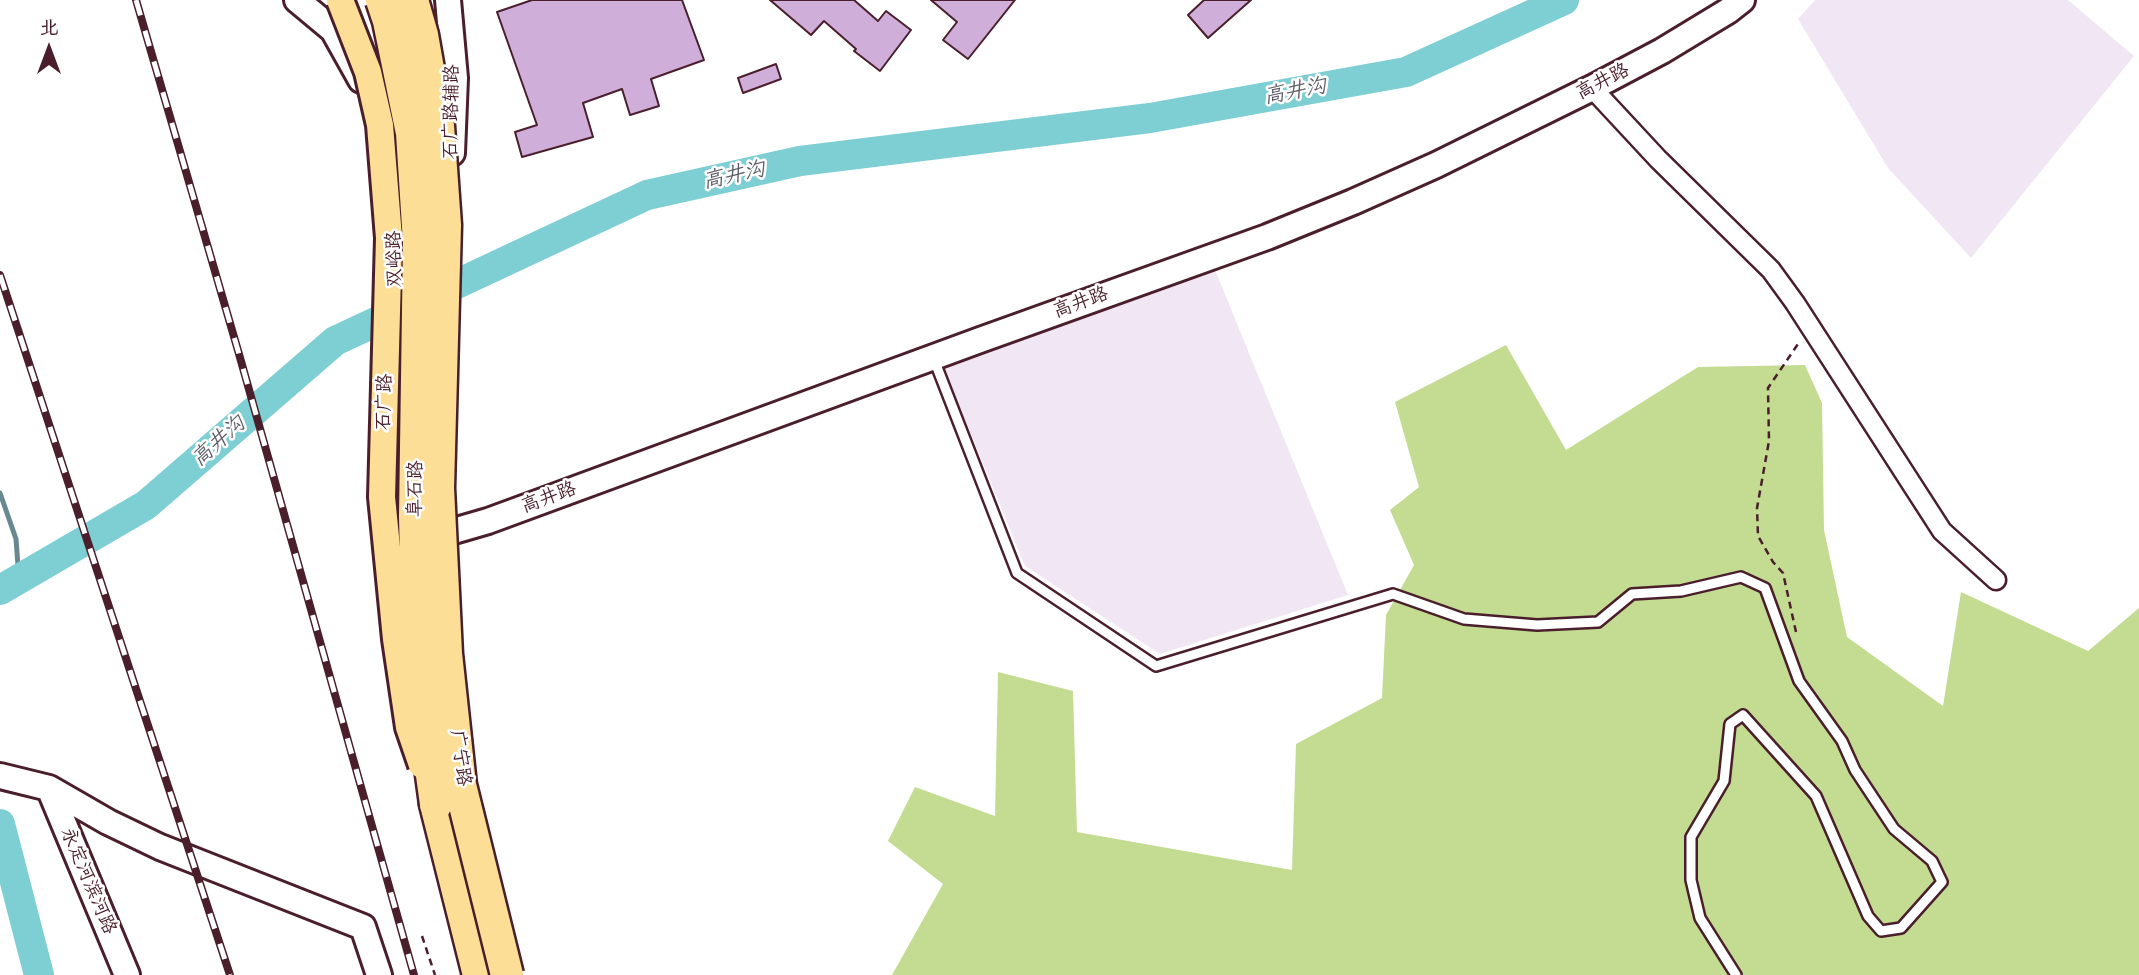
<!DOCTYPE html>
<html>
<head>
<meta charset="utf-8">
<style>
  body { margin:0 }
  #map { position:relative; width:2139px; height:975px; overflow:hidden; background:#fff; font-family:Sriracha,"LXGW WenKai TC",sans-serif }
  canvas { display:block }
  .north { position:absolute; left:14px; top:14px; width:70px; height:70px; -webkit-text-stroke:5px #fff; paint-order:stroke; rotate:0deg; font-size:19px; font-weight:700; line-height:28px; text-align:center; color:#4a1f2b }
  .north::after { content:''; display:block; margin:auto; width:24px; height:32px; background:#4a1f2b; clip-path:polygon(50% 0,100% 100%,50% 72%,0 100%) }
</style>
</head>
<body>
<div id="map">
<canvas width="2139" height="975"></canvas>
<div class="north">北</div>
</div>
<script>
const ctx = document.querySelector('canvas').getContext('2d');
ctx.lineJoin = 'round';
function fill(path, color) { ctx.fillStyle = color; ctx.fill(path, 'evenodd'); }
function stroke(path, color, width, dash) { ctx.strokeStyle = color; ctx.lineWidth = width; ctx.lineCap = dash ? 'butt' : 'round'; ctx.setLineDash(dash || []); ctx.stroke(path); }
function drawText(font, color, halo, rows, align = 'center') {
  ctx.font = font + ' Sriracha,"LXGW WenKai TC",sans-serif'; ctx.lineWidth = 5; ctx.setLineDash([]); ctx.textBaseline = 'middle'; ctx.strokeStyle = halo; ctx.fillStyle = color; for (const [text, x, y, turn = 0] of rows) {
    ctx.save(); ctx.translate(x, y); ctx.rotate((+turn || 0) * Math.PI / 180); ctx.textAlign = isNaN(turn) ? turn : align; if (halo) ctx.strokeText(text, 0, 0); ctx.fillText(text, 0, 0); ctx.restore();
  }
}
fill(new Path2D(`
  M 1815,0 L 2068,0 L 2134,56 L 1971,258 L 1888,168 L 1798,19 Z
  M 1213,265 L 1348,595 L 1160,654 L 1025,566 L 943,366 Z`), '#f1e7f4');
fill(new Path2D(`
  M 1506,345 L 1566,450 L 1698,367 L 1805,365 L 1822,403 L 1824,530 L 1847,637 L 1943,706 L 1961,592 L 2088,651 L 2139,608 L 2139,975 L 892,975 L 943,884 L 888,841 L 915,787 L 995,816 L 998,672 L 1073,691 L 1077,832 L 1292,870 L 1296,744 L 1382,698 L 1386,615 L 1414,565 L 1390,510 L 1419,487 L 1395,402 Z`), '#c3dc92');
stroke(new Path2D(`
  M 0,493 L 16,539 L 19,579`), '#698990', 5);
stroke(new Path2D(`
  M 0,590 L 146,505 L 335,341 L 647,195 L 800,161 L 1150,118 L 1406,72 L 1564,0
  M 0,824 L 39,975`), '#7dcfd4', 30);
const building = new Path2D(`
  M 532,0 L 682,0 L 704,60 L 651,79 L 659,106 L 630,115 L 622,89 L 583,103 L 593,137 L 522,157 L 515,132 L 537,125 L 497,12 Z
  M 770,0 L 854,0 L 878,21 L 886,11 L 911,30 L 880,71 L 854,51 L 856,49 L 824,21 L 811,35 Z
  M 931,0 L 1015,0 L 968,59 L 943,40 L 957,22 Z
  M 1204,0 L 1251,0 L 1208,38 L 1188,15 Z
  M 776,64 L 781,79 L 743,93 L 738,78 Z`);
fill(building, '#cfaeda');
stroke(building, '#4a1f2b', 2);
const lane = new Path2D(`
  M 933,357 L 1017,573 L 1156,666 L 1393,594 L 1464,619 L 1537,625 L 1598,622 L 1632,594 L 1681,591 L 1741,577 L 1765,588 L 1799,681 L 1842,741 L 1855,770 L 1894,829 L 1932,861 L 1942,882 L 1901,928 L 1881,931 L 1868,916 L 1816,796 L 1743,715 L 1730,724 L 1724,781 L 1691,837 L 1691,880 L 1700,918 L 1736,975`);
const street = new Path2D(`
  M 1592,88 L 1658,159 L 1771,270 L 1795,303 L 1942,531 L 1996,580`);
const secondary = new Path2D(`
  M 297,0 L 333,30 L 361,80
  M 348,0 L 364,14 L 394,51
  M 448,0 L 455,78 L 452,153
  M 426,539 L 488,521 L 980,340 L 1267,237 L 1353,202 L 1436,165 L 1592,88 L 1662,51 L 1728,11 L 1742,0
  M 0,776 L 49,788 L 108,822 L 160,847 L 363,927 L 379,975
  M 49,788 L 127,975`);
const highway = new Path2D(`
  M 436,804 L 479,975`);
stroke(lane, '#4a1f2b', 14);
stroke(street, '#4a1f2b', 23);
stroke(secondary, '#4a1f2b', 30);
stroke(highway, '#4a1f2b', 37);
stroke(new Path2D(`
  M 1796,632 L 1783,573 L 1773,562 L 1758,536 L 1757,508 L 1769,441 L 1768,388 L 1800,341
  M 422,936 L 435,975`), '#4a1f2b', 2.5, [7, 5]);
stroke(lane, '#fff', 9);
stroke(street, '#fff', 18);
stroke(secondary, '#fff', 24);
stroke(highway, '#fdde96', 32);
const rail = new Path2D(`
  M 136,0 L 239,354 L 414,975
  M 0,275 L 230,975`);
stroke(rail, '#4a1f2b', 8);
stroke(rail, '#fff', 5, [16]);
const primaryBridge = new Path2D(`
  M 340,0 L 368,72 L 380,125 L 389,238 L 382,497 L 396,639 L 409,727 L 422,765`);
const highwayBridge = new Path2D(`
  M 382,0 L 389,21 L 412,133 L 419,242 L 415,516 L 419,680 L 436,804
  M 412,0 L 422,35 L 438,126 L 445,225 L 438,488 L 446,654 L 460,785 L 507,975`);
stroke(primaryBridge, '#4a1f2b', 32, []);
stroke(highwayBridge, '#4a1f2b', 37, []);
stroke(primaryBridge, '#fdde96', 26);
stroke(highwayBridge, '#fdde96', 32);
drawText('19px', '#4a1f2b', '#fff', [
  ["高井路",1603,82,-27],
  ["石广路辅路",452,112,-89],
  ["双峪路",395,259,-91],
  ["高井路",1081,303,-20],
  ["石广路",385,402,-88],
  ["阜石路",416,489,-89],
  ["高井路",549,498,-20],
  ["广宁路",460,758,82],
  ["永定河滨河路",88,881,67]
]);
drawText('italic 21px', '#5c5d66', '#fff', [
  ["高井沟",1295,92,-10],
  ["高井沟",734,176,-12],
  ["高井沟",219,442,-41]
]);
</script>
</body>
</html>
